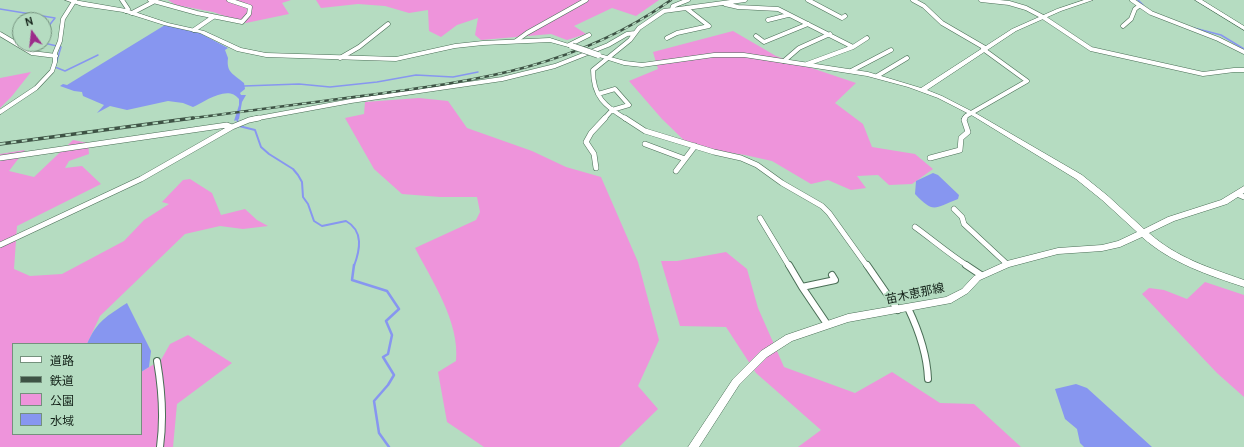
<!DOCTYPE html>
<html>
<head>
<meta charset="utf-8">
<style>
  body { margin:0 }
  #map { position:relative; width:1244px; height:447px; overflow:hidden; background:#b5dcc1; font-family:Cabin,"Noto Sans JP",sans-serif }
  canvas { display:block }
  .legend { position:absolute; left:12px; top:343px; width:130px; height:92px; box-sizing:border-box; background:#b5dcc1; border:1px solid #74917d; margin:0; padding:5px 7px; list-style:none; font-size:12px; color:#132118 }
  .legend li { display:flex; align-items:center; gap:8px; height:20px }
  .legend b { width:20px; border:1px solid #74917d }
  .north { position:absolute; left:12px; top:12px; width:40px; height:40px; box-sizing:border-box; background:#b5dcc1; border:1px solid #74917d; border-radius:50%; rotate:345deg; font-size:11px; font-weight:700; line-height:16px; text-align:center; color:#132118 }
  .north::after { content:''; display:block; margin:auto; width:14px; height:18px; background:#9c2c8a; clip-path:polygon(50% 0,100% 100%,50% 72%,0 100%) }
</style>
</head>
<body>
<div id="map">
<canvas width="1244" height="447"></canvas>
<ul class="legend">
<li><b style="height:5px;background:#fff"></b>道路</li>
<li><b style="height:5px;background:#3e5345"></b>鉄道</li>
<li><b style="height:11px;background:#ee94db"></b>公園</li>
<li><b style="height:11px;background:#8796f0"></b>水域</li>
</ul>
<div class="north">N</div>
</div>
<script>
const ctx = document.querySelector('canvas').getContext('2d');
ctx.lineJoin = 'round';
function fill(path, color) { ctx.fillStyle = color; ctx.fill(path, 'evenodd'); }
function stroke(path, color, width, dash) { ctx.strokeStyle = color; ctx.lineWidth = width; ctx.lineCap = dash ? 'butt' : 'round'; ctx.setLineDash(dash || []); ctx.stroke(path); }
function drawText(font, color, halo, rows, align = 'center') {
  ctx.font = font + ' Cabin,"Noto Sans JP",sans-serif'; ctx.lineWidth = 4; ctx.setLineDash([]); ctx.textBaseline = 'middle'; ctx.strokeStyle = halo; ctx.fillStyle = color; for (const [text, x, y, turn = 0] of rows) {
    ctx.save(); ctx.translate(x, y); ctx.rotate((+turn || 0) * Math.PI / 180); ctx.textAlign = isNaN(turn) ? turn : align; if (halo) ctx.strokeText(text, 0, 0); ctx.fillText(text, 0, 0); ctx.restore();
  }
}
fill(new Path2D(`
  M 168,0 L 291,0 L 282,3 L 289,14 L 246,23 L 213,12 L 176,5 Z
  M 316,0 L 659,0 L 636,16 L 612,8 L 574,26 L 586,34 L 567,40 L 551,34 L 481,40 L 475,35 L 478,18 L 457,25 L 441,37 L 429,31 L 428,10 L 409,13 L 385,6 L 358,4 L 321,8 Z
  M 733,31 L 776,56 L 856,83 L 835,103 L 863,124 L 872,147 L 915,154 L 933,169 L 912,184 L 889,185 L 878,175 L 857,176 L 866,188 L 851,190 L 828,180 L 811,184 L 772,161 L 745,155 L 691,147 L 662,119 L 629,81 L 658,69 L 653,52 Z
  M 31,72 L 12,96 L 0,108 L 0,78 Z
  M 419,98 L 448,101 L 467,128 L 532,151 L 566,167 L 601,177 L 638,262 L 659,340 L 638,386 L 658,409 L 619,447 L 484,447 L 447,422 L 438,372 L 456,361 C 460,322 432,281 415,248 L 476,220 L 480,212 L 477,197 L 440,197 L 402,194 L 374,169 L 345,118 L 364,114 L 365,102 Z
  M 73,140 L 88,143 L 89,154 L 69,161 L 65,168 L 82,166 L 101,184 L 17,226 L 14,269 L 30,276 L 62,274 L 124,241 L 144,220 L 169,204 L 162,202 L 183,180 L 190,179 L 212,193 L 221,215 L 245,209 L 257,220 L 268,226 L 243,229 L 220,226 L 185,234 L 100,316 L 87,344 L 13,344 L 13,434 L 141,434 L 141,372 L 161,360 L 170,344 L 188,335 L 232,363 L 177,404 L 173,447 L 0,447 L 0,154 L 25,150 L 9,171 L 34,177 Z
  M 726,252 L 747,269 L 758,308 L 784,367 L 855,393 L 892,372 L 940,403 L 974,404 L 1021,447 L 798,447 L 821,430 L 756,373 L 726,327 L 680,326 L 661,261 L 677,261 Z
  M 1205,282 L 1244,295 L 1244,397 L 1217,373 L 1142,294 L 1149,288 L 1164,290 L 1187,299 Z`), '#ee94db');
fill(new Path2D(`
  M 165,25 L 198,32 L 228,48 L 225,50 L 228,58 C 226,73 234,74 244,83 L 245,89 L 240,93 L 241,95 L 246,95 L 242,102 L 239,119 L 234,121 L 239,105 L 239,99 C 228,84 204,102 193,107 L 183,103 L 168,101 L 127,110 L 110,106 L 97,113 L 104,105 L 83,96 L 82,92 L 74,91 L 60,86 L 63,84 L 67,85 Z
  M 933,173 L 938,175 L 959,195 L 958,199 C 934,208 934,214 915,194 L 916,181 Z
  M 127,303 L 151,351 L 149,367 L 141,372 L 141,344 L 87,344 C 97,321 107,316 127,303 Z
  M 1076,384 L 1087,388 L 1152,447 L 1084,447 L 1080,443 L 1077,429 L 1065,419 L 1055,389 Z`), '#8796f0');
stroke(new Path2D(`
  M 1138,0 L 1143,5
  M 0,9 L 55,18 L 44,32
  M 1194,28 L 1221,35 L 1244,49
  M 44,43 L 61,47 L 55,67 L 65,71 L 98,55
  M 244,86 L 299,84 L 330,87 L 377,82 L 416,75 L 453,77 L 478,72`), '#8796f0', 1.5);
stroke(new Path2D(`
  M 237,119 L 239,126 L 255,130 L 261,147 L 269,154 L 293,169 L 298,175 L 302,182 L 303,197 L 308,204 L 314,221 L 322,226 L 346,221 C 364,231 360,250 354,266`), '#8796f0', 2);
stroke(new Path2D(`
  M 354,265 L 352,280 L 387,291 L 399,309 L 386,321 L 392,335 L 388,354 L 383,357 L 394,375 L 388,385 L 374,401 L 379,433 L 389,447`), '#8796f0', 2.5);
const streetFar2 = new Path2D(`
  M 122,0 L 128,9 L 126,11
  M 150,0 L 197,13 L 242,22 L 249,14 L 250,7 L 229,0
  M 808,0 L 842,18 L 845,16
  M 913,0 L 924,6 L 942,23 L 985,48
  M 981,0 L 1009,3 L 1026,8 L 1043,17 L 1091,49 L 1203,74 L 1234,70 L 1244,70
  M 1132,0 L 1151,13 L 1218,39 L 1244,52
  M 725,4 L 738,7 L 778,9 L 853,47 L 807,64
  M 672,9 L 673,6 L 688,0
  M 132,13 L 155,1
  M 768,20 L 788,15
  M 1123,26 L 1131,19 L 1135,9 L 1139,6
  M 194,30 L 213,17
  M 0,34 L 32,53 L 56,56
  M 756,36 L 764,42 L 808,24
  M 667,38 L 677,33 L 709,26 L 686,8
  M 516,41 L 527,33 L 586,0
  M 569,45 L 589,35
  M 853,47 L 867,38
  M 340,58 L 359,47 L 388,24
  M 784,61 L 799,48 L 830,34
  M 851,71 L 891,50
  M 877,76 L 907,58
  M 598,94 L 615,89 L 629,105 L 612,110 L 604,119
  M 0,112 L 36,88 L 52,71 L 55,62 L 55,53 L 60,41 L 63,19 L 75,0
  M 253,119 L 351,101 L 502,79 L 555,66 L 608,45 L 627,34 L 635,33
  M 626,119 C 605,106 593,97 593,70 L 630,40 L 639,28 L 664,11 L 745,0
  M 964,119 L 966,116 L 1027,81 L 983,49`);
const streetFar1 = new Path2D(`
  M 625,118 L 645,131 L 714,152 L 741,158 L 757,165 L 782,183 L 822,206 L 829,213 L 867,266
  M 645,144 L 685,159
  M 0,158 L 227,125 L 232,127
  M 930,158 L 960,150 L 961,138 L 968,132 L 964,120 L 965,118
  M 596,168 L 594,154 L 586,142 L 591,133 L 605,118
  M 676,171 L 695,146
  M 1237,194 L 1244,197
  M 954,209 L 962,217 L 964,224 L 1007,264
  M 760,218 L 789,266
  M 915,227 C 933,240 949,254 968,266
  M 0,245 L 141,179 L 232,127 L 249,120 L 259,118`);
const street = new Path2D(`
  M 789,265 L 802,287 L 835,280 L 832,275
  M 867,265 L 898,310
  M 966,265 L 981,275
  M 802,287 L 827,324
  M 908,308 C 919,331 927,353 928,379
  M 157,361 C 162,390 164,418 160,447`);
const secondary = new Path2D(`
  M 65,0 L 74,0 L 126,9 L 168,23 L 204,31 L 241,48 L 266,53 L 396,57 L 455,44 L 483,41 L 550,38 L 575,46 L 572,48 L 550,42 L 483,45 L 455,48 L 396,61 L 266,57 L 237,51 L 200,33 L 164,25 L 123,12 L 82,6 Z
  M 1084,0 L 1093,0 L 1061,11 L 1016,31 L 927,90 L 942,96 L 977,114 L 1082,175 L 1108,196 L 1144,229 L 1168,217 L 1221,200 L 1244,186 L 1244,193 L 1227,204 L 1174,221 L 1149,233 C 1177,258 1210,268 1244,280 L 1244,287 C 1208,275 1171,263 1142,237 L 1120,247 L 1102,251 L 1058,254 L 1009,267 L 980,280 L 968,293 L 951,303 L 848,322 L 792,341 L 767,357 L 739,385 L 699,447 L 688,447 L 733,379 L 761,351 L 786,335 L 848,314 L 946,297 L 962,289 L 974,276 L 1007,261 L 1058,248 L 1102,245 L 1118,241 L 1137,232 L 1102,200 L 1076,179 L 973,116 L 938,98 L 908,87 L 867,76 L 744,57 L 714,57 L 642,67 L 624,65 L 596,56 L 596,54 L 600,54 L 625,61 L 642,63 L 714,53 L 744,53 L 868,72 L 921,88 L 1012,29 L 1057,9 Z
  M 1195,0 L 1202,0 L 1244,26 L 1244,30 Z`);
stroke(streetFar2, '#4a6e56', 5);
stroke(streetFar1, '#4a6e56', 6);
stroke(street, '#4a6e56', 8);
stroke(secondary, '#4a6e56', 1);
stroke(streetFar2, '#fff', 4);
stroke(streetFar1, '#fff', 5);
stroke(street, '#fff', 6);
fill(secondary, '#fff');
const railFar1 = new Path2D(`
  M 186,119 C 247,111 308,103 369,95 C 480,80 577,67 671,0`);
const rail = new Path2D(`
  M 0,144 L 193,118`);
stroke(railFar1, '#3e5345', 2.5);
stroke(rail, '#3e5345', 3.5);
stroke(railFar1, '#b5dcc1', 1.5, [4.5]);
stroke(rail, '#b5dcc1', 2, [5.5]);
const secondaryBridge = new Path2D(`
  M 572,46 L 598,55`);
stroke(secondaryBridge, '#4a6e56', 7, []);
stroke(secondaryBridge, '#fff', 6);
drawText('12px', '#132118', '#b5dcc1', [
  ["苗木恵那線",915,294,-12]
]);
</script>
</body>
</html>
